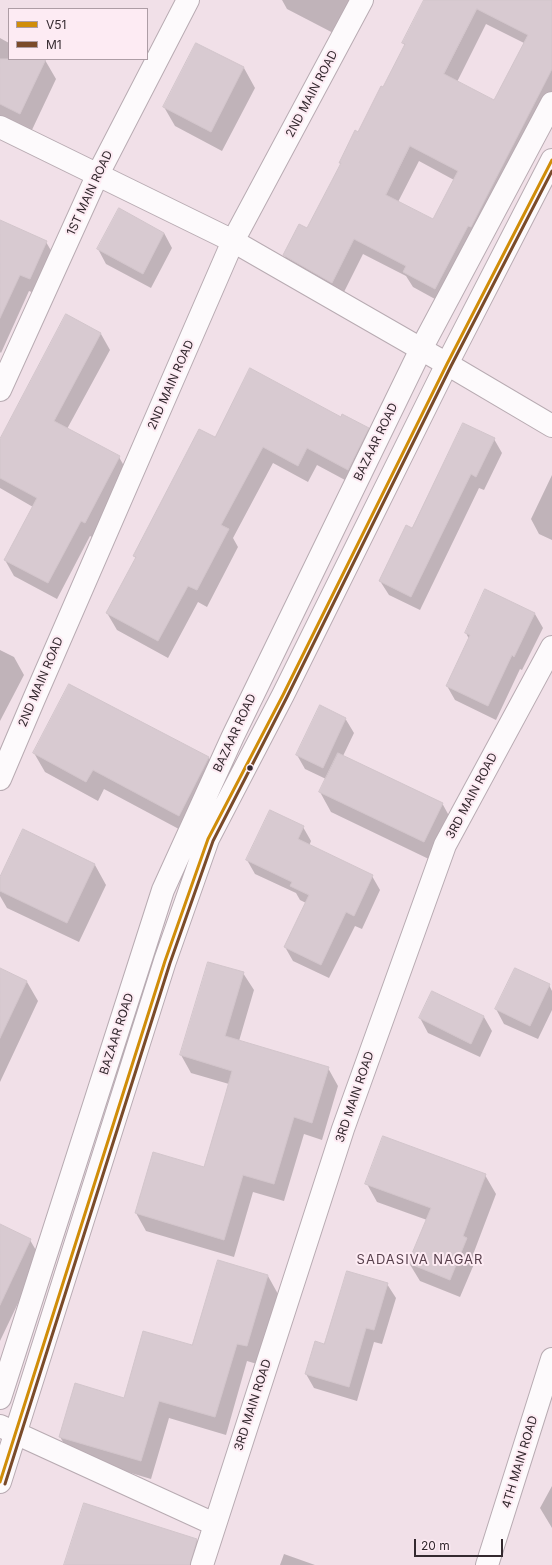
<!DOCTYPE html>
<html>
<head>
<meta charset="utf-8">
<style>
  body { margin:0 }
  #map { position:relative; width:552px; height:1565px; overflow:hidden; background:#f1e0e8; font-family:Inter,sans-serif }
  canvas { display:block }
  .legend { position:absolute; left:8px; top:8px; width:140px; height:52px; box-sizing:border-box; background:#fdebf3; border:1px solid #ad9da5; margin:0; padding:5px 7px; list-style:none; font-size:12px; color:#34292f }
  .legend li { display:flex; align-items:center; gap:8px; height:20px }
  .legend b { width:20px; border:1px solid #ad9da5 }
  .scale { position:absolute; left:414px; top:1539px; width:89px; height:18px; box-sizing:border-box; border:2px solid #34292f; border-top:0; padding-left:5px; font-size:12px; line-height:14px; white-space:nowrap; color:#34292f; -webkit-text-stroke:3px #fdebf3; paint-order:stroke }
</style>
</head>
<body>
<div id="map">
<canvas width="552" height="1565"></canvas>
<ul class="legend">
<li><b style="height:5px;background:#d08d09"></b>V51</li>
<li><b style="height:5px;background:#7a4b2a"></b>M1</li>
</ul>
<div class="scale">20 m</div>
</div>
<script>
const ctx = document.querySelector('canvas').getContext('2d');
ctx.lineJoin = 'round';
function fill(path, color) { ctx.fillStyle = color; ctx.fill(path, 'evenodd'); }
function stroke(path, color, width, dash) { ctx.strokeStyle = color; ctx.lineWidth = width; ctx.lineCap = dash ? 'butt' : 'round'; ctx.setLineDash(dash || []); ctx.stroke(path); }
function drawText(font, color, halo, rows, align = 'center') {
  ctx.font = font + ' Inter,sans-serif'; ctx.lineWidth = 4; ctx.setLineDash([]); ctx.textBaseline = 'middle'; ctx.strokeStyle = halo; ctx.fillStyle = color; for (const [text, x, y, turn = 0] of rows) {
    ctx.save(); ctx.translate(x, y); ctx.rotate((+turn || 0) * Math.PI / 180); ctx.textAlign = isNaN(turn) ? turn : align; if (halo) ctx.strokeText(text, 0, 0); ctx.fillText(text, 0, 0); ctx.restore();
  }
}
fill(new Path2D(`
  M 282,0 L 357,0 L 339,36 L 287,9 Z
  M 425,0 L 552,0 L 552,102 L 444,304 L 413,287 L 406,276 L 363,254 L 341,298 L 293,271 L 284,255 L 307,230 L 341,165 L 340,163 L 384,88 L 405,46 L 403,43 ZM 486,24 L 524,43 L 494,101 L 457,82 ZM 419,161 L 454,180 L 433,221 L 398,202 Z
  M 0,38 L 9,43 L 9,59 L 43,59 L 45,60 L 56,79 L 31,132 L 0,117 Z
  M 196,44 L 244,68 L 255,88 L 222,151 L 175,126 L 164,107 Z
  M 0,222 L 46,242 L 56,259 L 39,295 L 29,291 L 1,353 L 0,352 Z
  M 164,233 L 172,248 L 151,288 L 106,264 L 98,249 Z
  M 66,316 L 101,334 L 110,350 L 67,429 L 119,457 L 128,473 L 94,538 L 90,536 L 57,599 L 14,576 L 5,560 L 33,507 L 0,488 L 0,441 Z
  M 341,418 L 368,429 L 378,446 L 358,487 L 317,465 L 308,482 L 273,463 L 233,538 L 238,547 L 207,607 L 198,602 L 168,658 L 117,630 L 107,613 L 136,559 L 134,556 L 215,438 Z
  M 494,439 L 502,453 L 484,490 L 479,488 L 420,610 L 389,595 L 380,581 Z
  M 552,475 L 552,540 L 539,534 L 531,519 Z
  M 535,614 L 543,628 L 522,670 L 520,669 L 496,720 L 455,700 L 447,686 L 469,639 L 466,633 Z
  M 0,650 L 14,657 L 24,675 L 0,721 Z
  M 70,685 L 209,758 L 220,778 L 190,835 L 104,789 L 98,801 L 45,772 L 34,753 Z
  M 345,718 L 354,733 L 343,756 L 442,803 L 453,823 L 435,862 L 331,812 L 320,792 L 326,779 L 305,769 L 297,755 Z
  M 303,827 L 311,841 L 309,846 L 372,876 L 380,890 L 362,929 L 355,926 L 329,978 L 293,961 L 285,947 L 306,903 L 300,900 L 296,893 L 255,874 L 247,860 Z
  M 23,831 L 95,865 L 106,885 L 79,942 L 7,908 L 0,896 L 0,879 Z
  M 0,969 L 27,982 L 38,1001 L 0,1082 Z
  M 243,973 L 254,990 L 239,1041 L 328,1068 L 338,1086 L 322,1140 L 304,1134 L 284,1201 L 253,1192 L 234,1257 L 146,1231 L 136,1213 L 204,1168 L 229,1084 L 191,1073 L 181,1055 Z
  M 549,985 L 552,991 L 552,1010 L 538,1039 L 504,1024 L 496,1009 Z
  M 432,992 L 484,1017 L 492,1031 L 480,1057 L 428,1033 L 420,1018 Z
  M 485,1175 L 496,1194 L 474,1252 L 477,1257 L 460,1297 L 420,1281 L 409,1263 L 427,1220 L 377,1202 L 367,1184 Z
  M 0,1225 L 30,1240 L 41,1259 L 22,1300 L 20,1299 L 0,1341 Z
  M 219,1261 L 268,1276 L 278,1294 L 257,1364 L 247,1361 L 226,1435 L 169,1418 L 151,1479 L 71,1455 L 60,1437 L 124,1399 L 193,1347 Z
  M 387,1284 L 396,1298 L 382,1344 L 374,1342 L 357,1401 L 314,1388 L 306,1374 L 325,1346 Z
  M 552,1486 L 552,1528 L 540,1508 Z
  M 197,1540 L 210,1565 L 66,1565 Z
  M 284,1554 L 315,1565 L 280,1565 Z`), '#0003');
const building = new Path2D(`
  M 424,0 L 552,0 L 552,69 L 471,227 L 468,226 L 435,289 L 403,272 L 406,266 L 354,239 L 332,283 L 283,255 L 299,224 L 307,228 L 341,163 L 339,163 L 355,130 L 358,132 L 381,86 L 383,87 L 405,44 L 402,43 ZM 477,9 L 528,35 L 494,100 L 444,74 ZM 410,146 L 458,171 L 433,219 L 386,195 Z
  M 196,43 L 244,67 L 211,132 L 163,107 Z
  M 0,59 L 46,59 L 20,114 L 0,104 Z
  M 119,208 L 164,233 L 143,274 L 97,249 Z
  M 0,220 L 47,241 L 30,279 L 20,275 L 0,318 Z
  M 66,314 L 101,333 L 54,421 L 120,456 L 85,523 L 81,521 L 48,583 L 4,560 L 37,498 L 0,478 L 0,439 Z
  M 250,368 L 341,417 L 342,414 L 369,428 L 348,470 L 307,448 L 298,466 L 263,447 L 221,525 L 229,529 L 197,590 L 188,586 L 158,641 L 106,613 L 136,557 L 133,556 L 199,429 L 215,437 Z
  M 463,423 L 495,438 L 476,477 L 471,474 L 411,597 L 379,581 L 406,525 L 412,528 Z
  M 485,589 L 535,613 L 514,657 L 512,655 L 488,706 L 446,686 L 470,635 L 465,633 Z
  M 69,684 L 209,757 L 179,816 L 93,770 L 86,782 L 33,753 Z
  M 320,705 L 346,718 L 323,768 L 296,755 Z
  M 338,753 L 443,803 L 424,842 L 319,792 Z
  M 270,810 L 304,826 L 298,839 L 373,875 L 354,916 L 346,912 L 321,965 L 284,947 L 309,895 L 290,886 L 292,882 L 246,860 Z
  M 23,829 L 95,864 L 67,923 L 0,891 L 0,877 Z
  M 208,962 L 244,972 L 225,1036 L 329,1067 L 312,1123 L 294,1117 L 274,1184 L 243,1175 L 224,1240 L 135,1213 L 153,1152 L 204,1167 L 225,1096 L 232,1071 L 180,1055 Z
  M 0,968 L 27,981 L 0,1038 Z
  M 515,968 L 550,984 L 530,1026 L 495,1009 Z
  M 432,991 L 484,1016 L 471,1044 L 419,1018 Z
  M 383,1136 L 486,1174 L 463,1236 L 467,1238 L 450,1280 L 408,1263 L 431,1208 L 365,1184 Z
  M 0,1224 L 31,1239 L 0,1305 Z
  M 218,1260 L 268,1275 L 247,1346 L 237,1344 L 215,1417 L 159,1401 L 141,1461 L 59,1437 L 75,1383 L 124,1398 L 143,1331 L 192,1345 Z
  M 347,1271 L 388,1283 L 374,1330 L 366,1328 L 349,1387 L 305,1374 L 315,1341 L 324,1344 Z
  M 84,1503 L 197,1539 L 190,1565 L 64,1565 Z`);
fill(building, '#d8cad1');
stroke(building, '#d2c5cb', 1);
const street = new Path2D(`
  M 0,127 L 233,241 L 447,364 L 552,426
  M 0,390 L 97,176 L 188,0
  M 0,779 L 34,699 L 233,241 L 362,0
  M 0,1426 L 214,1524
  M 202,1565 L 343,1129 L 445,845 L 552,647
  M 487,1565 L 552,1359`);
const secondary = new Path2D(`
  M 0,1398 L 163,890 L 233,736 L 421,349 L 552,103
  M 0,1482 L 165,961 L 208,839 L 283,695 L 447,364 L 552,160`);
stroke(street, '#b8abb2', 24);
stroke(secondary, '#b8abb2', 24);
stroke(street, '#fdfafc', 22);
stroke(secondary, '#fdfafc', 22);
stroke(new Path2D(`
  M 0,1482 L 165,961 L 208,839 L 283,695 L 447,364 L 552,160`), '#d08d09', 3);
stroke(new Path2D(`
  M 5,1484 L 170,963 L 213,841 L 287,697 L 451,366 L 552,171`), '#7a4b2a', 3);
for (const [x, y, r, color] of [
  [250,768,3.5,"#34292f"]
]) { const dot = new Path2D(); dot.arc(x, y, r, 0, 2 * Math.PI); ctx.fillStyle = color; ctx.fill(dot); stroke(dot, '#fdebf3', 1.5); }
drawText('12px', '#34292f', '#fdebf3', [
  ["2ND MAIN ROAD",312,94,-62],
  ["1ST MAIN ROAD",90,193,-65],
  ["2ND MAIN ROAD",171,385,-66],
  ["BAZAAR ROAD",376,442,-64],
  ["2ND MAIN ROAD",41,682,-67],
  ["BAZAAR ROAD",235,733,-65],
  ["3RD MAIN ROAD",472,796,-62],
  ["BAZAAR ROAD",117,1034,-72],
  ["3RD MAIN ROAD",355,1097,-71],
  ["3RD MAIN ROAD",253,1405,-72],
  ["4TH MAIN ROAD",520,1462,-73]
]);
ctx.letterSpacing = '1px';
drawText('13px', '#58414d', '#fdebf3', [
  ["SADASIVA NAGAR",420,1260]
]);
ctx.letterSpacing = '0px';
</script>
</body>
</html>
